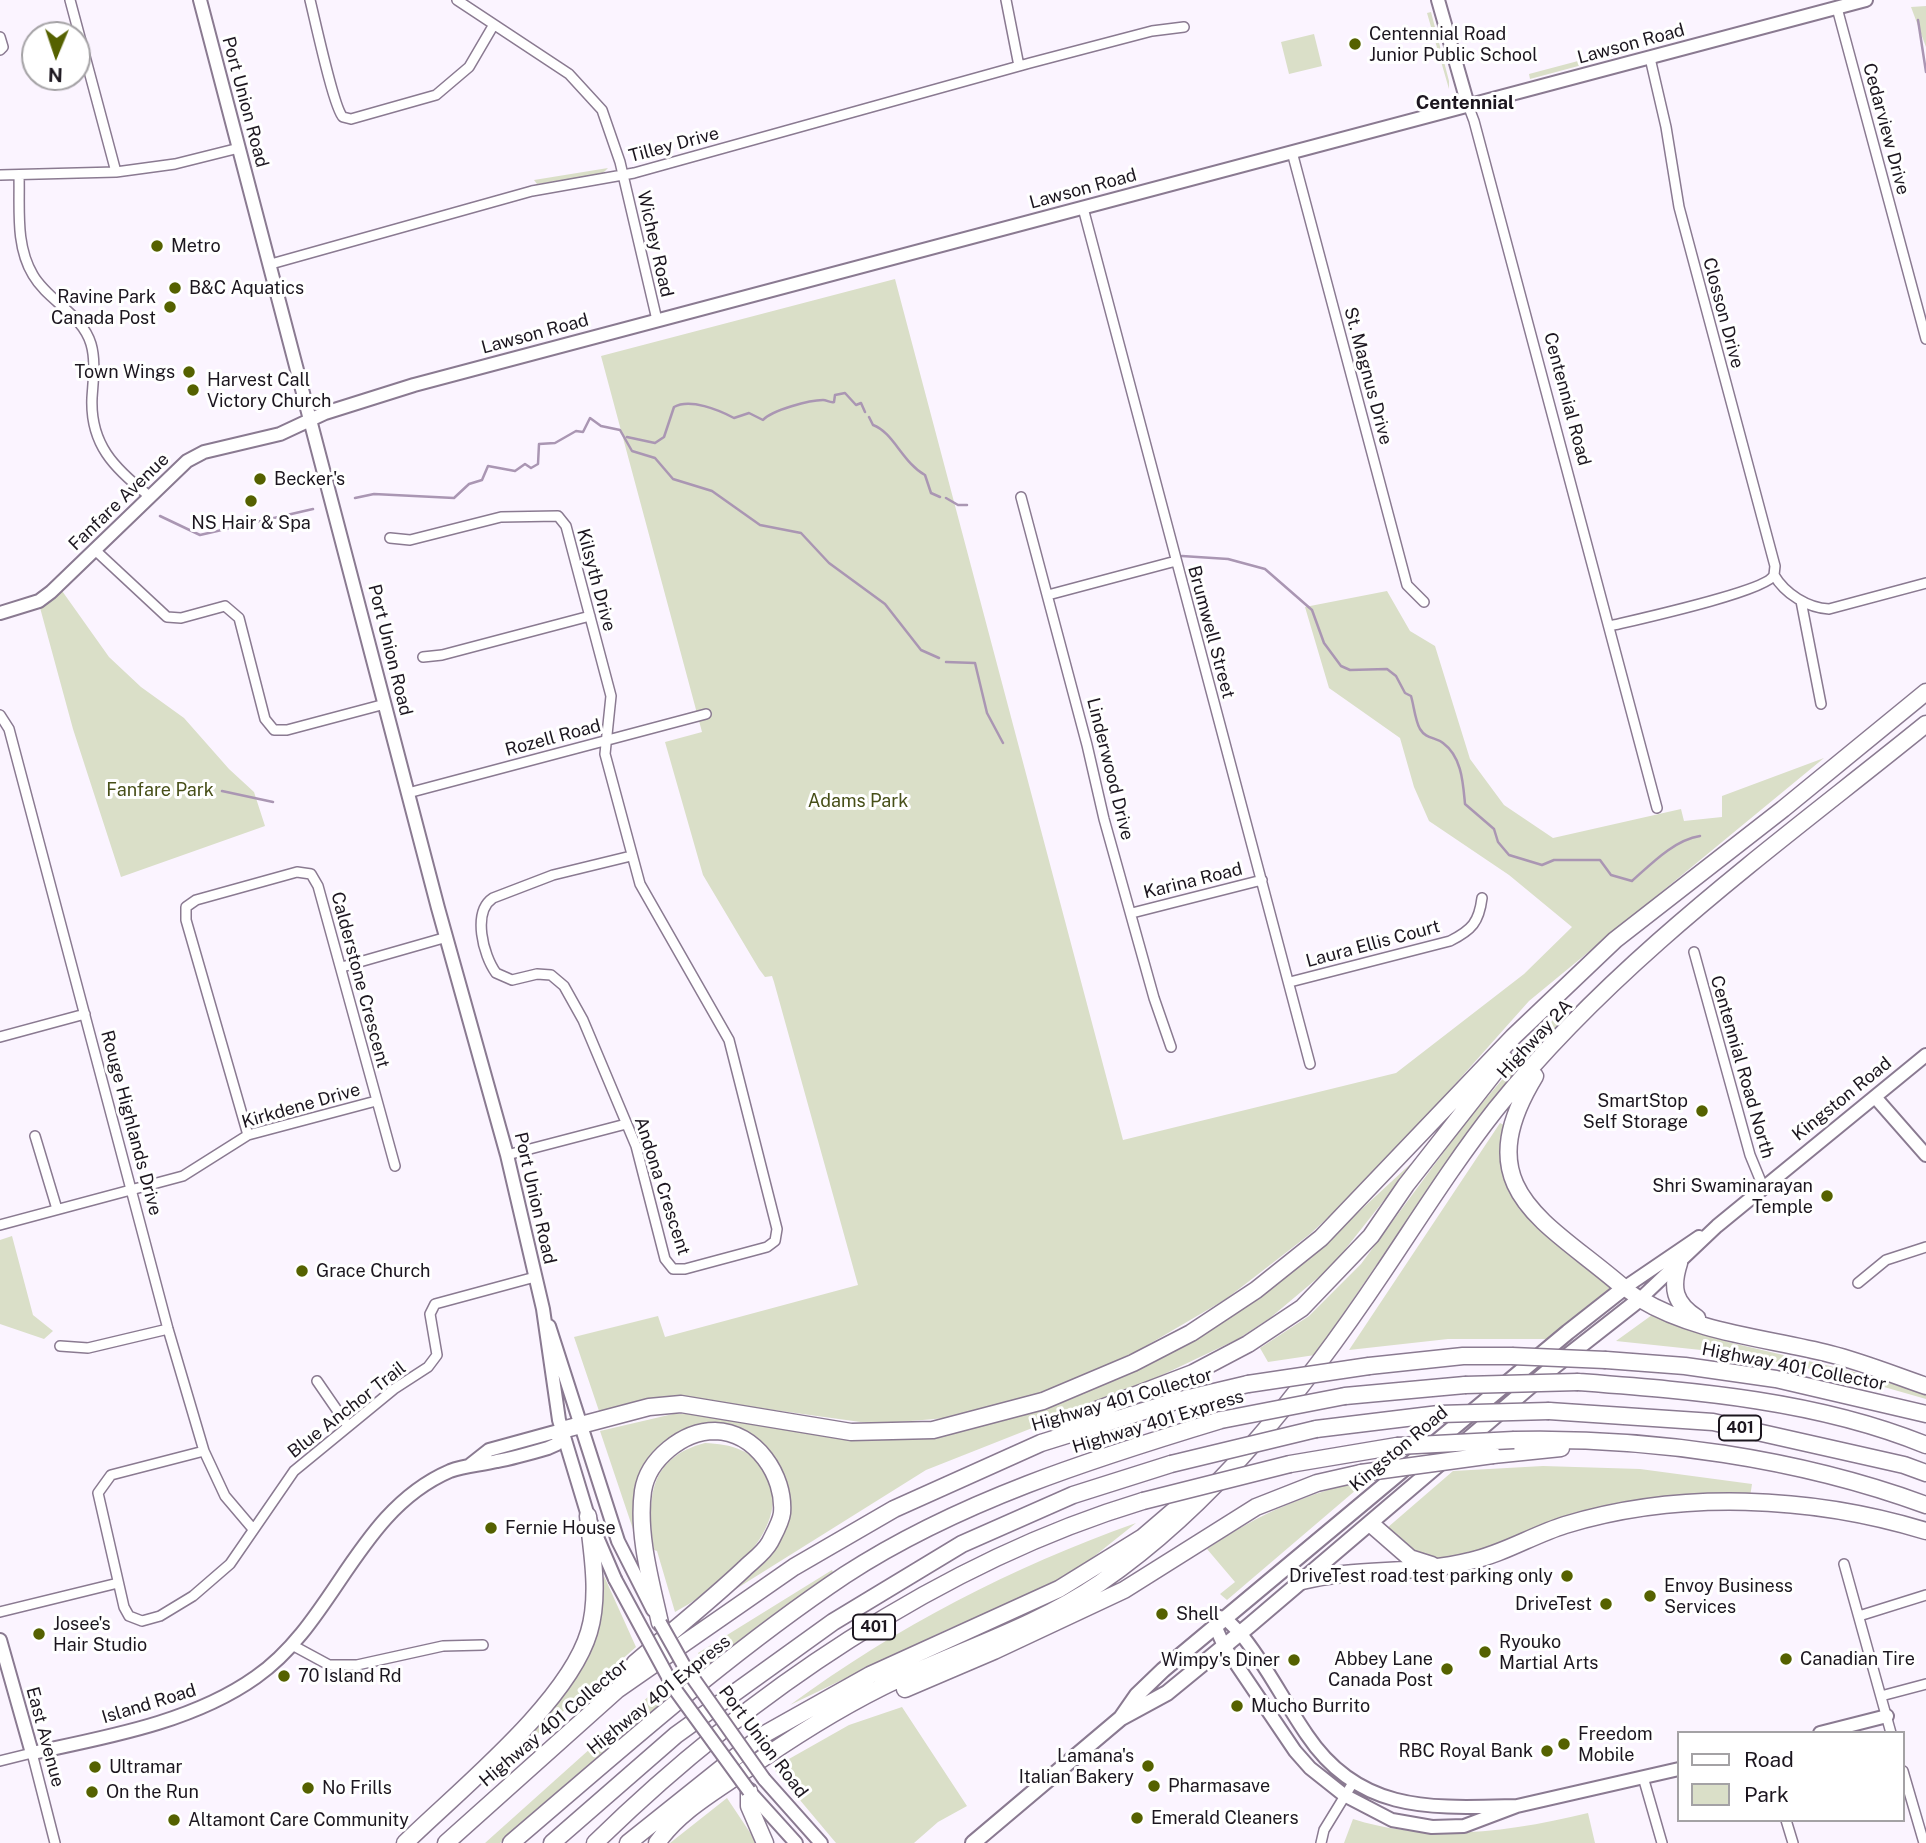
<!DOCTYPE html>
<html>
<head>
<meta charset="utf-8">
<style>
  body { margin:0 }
  #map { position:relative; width:1926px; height:1843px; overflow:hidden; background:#fbf4ff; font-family:"Public Sans",sans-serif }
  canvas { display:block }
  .legend { position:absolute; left:1677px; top:1731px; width:228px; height:91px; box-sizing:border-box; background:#fff; border:2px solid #a4a2a5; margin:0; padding:9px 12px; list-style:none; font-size:21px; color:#1c161f }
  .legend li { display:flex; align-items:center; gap:14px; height:35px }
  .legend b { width:35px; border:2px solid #a4a2a5 }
  .north { position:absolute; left:21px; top:21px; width:70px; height:70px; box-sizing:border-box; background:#fff; border:2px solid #a4a2a5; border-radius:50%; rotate:182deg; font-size:19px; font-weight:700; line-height:28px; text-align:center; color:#1c161f }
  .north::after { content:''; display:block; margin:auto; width:24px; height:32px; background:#556100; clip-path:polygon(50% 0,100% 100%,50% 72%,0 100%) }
</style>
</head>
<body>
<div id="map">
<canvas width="1926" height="1843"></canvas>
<ul class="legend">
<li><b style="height:9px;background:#fff"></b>Road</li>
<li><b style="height:19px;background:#dadfc8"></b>Park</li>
</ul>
<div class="north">N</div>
</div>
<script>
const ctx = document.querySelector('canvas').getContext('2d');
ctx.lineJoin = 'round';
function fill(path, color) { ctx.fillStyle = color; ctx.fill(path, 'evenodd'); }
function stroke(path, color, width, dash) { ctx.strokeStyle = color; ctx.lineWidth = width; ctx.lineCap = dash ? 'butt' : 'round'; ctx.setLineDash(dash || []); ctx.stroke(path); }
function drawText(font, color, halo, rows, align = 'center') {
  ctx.font = font + ' "Public Sans",sans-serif'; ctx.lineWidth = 6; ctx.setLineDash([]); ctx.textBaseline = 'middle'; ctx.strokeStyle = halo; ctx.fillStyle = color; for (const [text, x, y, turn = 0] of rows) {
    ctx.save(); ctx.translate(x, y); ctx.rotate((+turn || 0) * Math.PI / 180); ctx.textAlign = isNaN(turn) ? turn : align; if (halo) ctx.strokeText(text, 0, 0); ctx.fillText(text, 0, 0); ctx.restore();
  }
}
fill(new Path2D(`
  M 1926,6 L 1926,47 L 1911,7 Z
  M 1431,12 L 1449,81 L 1449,89 L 1427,13 Z
  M 1314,34 L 1322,66 L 1289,74 L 1281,42 Z
  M 1627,48 L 1623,54 L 1530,79 L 1529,74 Z
  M 608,168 L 602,174 L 537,184 L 534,180 Z
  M 895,279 L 1123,1140 L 1396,1073 L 1524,974 L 1572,927 L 1509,875 L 1429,821 L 1414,787 L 1400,738 L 1329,688 L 1305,607 L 1387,591 L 1410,631 L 1435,646 L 1470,759 L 1504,805 L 1553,838 L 1681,809 L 1684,821 L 1722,817 L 1722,796 L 1824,758 L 1529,1001 L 1375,1174 L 1310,1234 L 1226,1299 L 1139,1350 L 1038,1396 L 958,1417 L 875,1424 L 687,1398 L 599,1411 L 574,1337 L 658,1316 L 665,1337 L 858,1285 L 774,982 L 772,976 L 765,977 L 759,969 L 703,875 L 665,742 L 702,732 L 601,356 Z
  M 60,588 L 109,657 L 141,687 L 184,718 L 229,769 L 254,792 L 265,826 L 121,877 L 73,729 L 39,604 Z
  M 1564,1007 L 1570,1014 L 1468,1131 L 1315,1355 L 1268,1362 L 1260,1348 L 1309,1316 L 1361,1264 L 1466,1122 Z
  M 1500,1123 L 1506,1126 L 1506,1180 L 1519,1209 L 1612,1288 L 1550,1339 L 1448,1339 L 1349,1350 Z
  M 1419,1156 L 1332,1266 L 1270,1318 L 1238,1339 L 1141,1385 L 926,1470 L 731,1592 L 761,1562 L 787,1489 L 778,1463 L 754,1437 L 717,1425 L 659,1448 L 640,1550 L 600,1431 L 673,1414 L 704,1414 L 934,1436 L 1036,1412 L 1148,1364 L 1233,1316 L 1321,1247 Z
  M 12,1236 L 33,1315 L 53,1331 L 44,1339 L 0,1324 L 0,1240 Z
  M 1652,1315 L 1728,1342 L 1851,1371 L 1926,1394 L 1926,1399 L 1849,1377 L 1739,1354 L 1616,1341 Z
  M 705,1443 C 731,1444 755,1450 768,1476 C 793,1531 718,1589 675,1612 L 657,1551 L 654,1550 C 647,1499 648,1458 705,1443 Z
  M 1543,1466 L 1640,1469 L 1752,1484 L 1750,1497 L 1579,1514 L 1471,1555 L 1440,1561 L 1424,1560 L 1387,1528 L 1453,1471 Z
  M 1370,1478 L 1227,1600 L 1220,1594 L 1235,1582 L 1207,1549 C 1263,1511 1305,1495 1370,1478 Z
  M 1136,1523 L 1077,1570 L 1021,1600 L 948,1629 L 790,1705 C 898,1626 1010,1568 1136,1523 Z
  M 832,1570 L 834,1574 L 707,1668 L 698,1653 Z
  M 604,1576 L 636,1647 L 429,1830 C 484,1776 576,1706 596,1630 C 600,1613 601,1594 604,1576 Z
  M 659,1687 L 666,1700 L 500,1843 L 485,1843 Z
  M 902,1707 L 967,1806 L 938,1822 L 914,1843 L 836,1843 L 773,1768 L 849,1725 Z
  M 727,1798 L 757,1843 L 670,1843 Z
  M 1588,1813 L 1595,1843 L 1344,1843 L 1353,1819 C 1429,1843 1510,1832 1588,1813 Z`), '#dadfc8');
stroke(new Path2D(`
  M 1918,20 L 1926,72
  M 869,417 L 873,425 C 893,432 903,463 925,475 L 931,493 L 940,497
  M 627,437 L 655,443 L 664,437 L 674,407 C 690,398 719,410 734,418 L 749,413 L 763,420 C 772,410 810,400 823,400 C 827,400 830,403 834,402 L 835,395 L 845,393 L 856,405 L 861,403 L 865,412
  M 355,498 L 374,494 L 454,498 L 469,484 L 482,480 L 488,466 L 515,471 L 525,464 L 531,468 L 538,464 L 539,444 L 555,443 L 576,431 L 583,432 L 590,418 L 601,426 L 620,430 L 632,451 L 655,458 L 673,479 L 712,491 L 760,525 L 801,533 L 829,563 L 885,604 L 921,650 L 939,658
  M 946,498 L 958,505 L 967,505
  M 160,516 L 200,535 L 313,509
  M 1182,556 L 1228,559 L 1265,569 L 1312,610 L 1324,643 L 1341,666 L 1350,670 L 1387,669 L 1396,676 L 1405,693 L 1411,696 C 1414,706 1415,720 1420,729 C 1426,739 1435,737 1443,743 C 1462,757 1463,783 1465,804 L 1494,829 L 1498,842 L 1509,855 L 1542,865 L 1554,860 L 1600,860 L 1611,875 L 1632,881 C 1651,864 1674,840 1700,836
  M 946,662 L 975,663 L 987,713 L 1003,743
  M 222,791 L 273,802`), '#aa96b3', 2.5);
const street = new Path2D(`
  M 70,0 L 116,172
  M 310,0 C 315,20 334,109 343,117 L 351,119 L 436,95 L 469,67 L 493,26
  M 457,0 L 569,74 L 602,110 L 620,162 L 657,320
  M 1006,0 L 1019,66
  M 1837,8 L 1926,339
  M 0,37 L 3,47 L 0,50
  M 1650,58 L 1666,127 L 1679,207 L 1775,566 L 1774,575
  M 1468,105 L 1474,121 L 1657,808
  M 1292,152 L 1407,585 L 1424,602
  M 0,175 L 116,172 L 175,164 L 239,148
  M 19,175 C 20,208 15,245 33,275 C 48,301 82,314 91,344 C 96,361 93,381 92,398 C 90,444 114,468 148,495
  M 1083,208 L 1310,1064
  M 271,264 L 532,191 L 634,173 L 1030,63 L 1152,31 L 1184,27
  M 1021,497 L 1087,745 L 1104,819 L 1154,998 L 1171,1047
  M 390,538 L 410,540 L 501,517 L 558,516 L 566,526 L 611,696 L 605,754 L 640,884 L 729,1040 L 777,1229 L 775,1241 L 767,1247 L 685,1269 L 673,1269 L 665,1259 L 636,1146 L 583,1020 L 564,986 L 551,975 L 537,974 L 512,980 L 496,973 C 483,955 472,912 493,898 L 553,875 L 631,856
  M 95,550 L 167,617 L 181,618 L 225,606 L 239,618 L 265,719 L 274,730 L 287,730 L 385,704
  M 1774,575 C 1785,594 1808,608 1829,609 L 1926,583
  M 1048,595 L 1176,561
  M 1801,601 L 1821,704
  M 1610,626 C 1635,620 1767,591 1774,575
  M 423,657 L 442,655 L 590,616
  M 0,715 L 9,729 L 168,1329 L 204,1451 L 225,1496 L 253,1529
  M 408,793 L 706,714
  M 1132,913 L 1262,880
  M 1694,952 L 1750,1155 L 1764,1189
  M 342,967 L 447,937
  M 1290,982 L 1450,941 C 1472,930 1479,922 1482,898
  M 0,1037 L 85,1014
  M 248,1135 L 186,920 L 186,907 L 196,900 L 297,872 L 311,874 L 318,886 L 395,1166
  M 35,1136 L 57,1209
  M 507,1155 L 626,1124
  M 0,1225 L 183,1176 L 248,1135 L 376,1101
  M 1858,1283 L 1886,1260 L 1926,1247
  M 60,1346 L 88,1348 L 168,1329
  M 317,1381 L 348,1426
  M 204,1451 L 111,1475 L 98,1493 L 124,1607 L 129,1616 L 142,1621 L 160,1616 L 193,1596 L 230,1564 L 294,1471 L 394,1389 L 428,1367 L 437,1355 L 430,1314 L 435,1304 L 535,1277
  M 1844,1564 L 1891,1733
  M 0,1612 L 118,1583
  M 1859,1616 L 1926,1595
  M 292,1645 L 329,1665 L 357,1665 L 443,1646 L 483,1645
  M 1881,1696 L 1926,1684
  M 0,1761 L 32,1753 L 55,1843
  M 1903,1771 L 1924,1843
  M 1643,1777 L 1662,1843
  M 1786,1820 L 1793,1843
  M 1321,1843 L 1324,1830 L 1354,1781`);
const secondary = new Path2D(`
  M 200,0 L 438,908 L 507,1155 L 543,1309 L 559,1420 L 588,1516 L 615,1579
  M 1438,0 L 1468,105
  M 0,613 L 39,601 L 51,592 L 187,461 L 204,452 L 280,434 L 325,413 L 414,385 L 1866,0
  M 1875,1097 L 1926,1155
  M 1624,1288 L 1699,1237
  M 1640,1299 L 1717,1226 L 1926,1055
  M 549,1326 L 618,1541 L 653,1610
  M 470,1465 L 489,1450 L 562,1430
  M 0,1640 L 32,1753 C 107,1737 193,1722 256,1677 C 335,1622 357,1511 450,1471 C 465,1465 481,1465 497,1461 C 514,1458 531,1453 548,1448 L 557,1444 L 562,1430
  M 1820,1733 L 1887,1716
  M 764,1779 L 821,1843
  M 749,1791 L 796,1843
  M 1517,1806 C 1433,1808 1360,1814 1307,1735 C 1284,1702 1266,1664 1240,1633 L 1226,1619 L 1216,1616 L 1216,1628 L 1224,1646 L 1295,1751 L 1310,1768 L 1344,1795 L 1392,1820 L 1432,1827 L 1464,1826 L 1517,1806 L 1679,1769`);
const primary = new Path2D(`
  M 973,1843 L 1121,1718 L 1167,1693 L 1250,1625 L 1547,1372 L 1640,1299 L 1624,1288 L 1568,1332 L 1163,1670 L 1137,1695 L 1121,1718`);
const highway = new Path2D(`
  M 1535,1076 C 1465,1191 1547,1221 1624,1288
  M 1679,1263 C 1671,1288 1674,1303 1697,1318
  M 1640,1299 C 1696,1333 1767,1338 1830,1354 C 1862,1362 1894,1375 1926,1386
  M 1606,1360 L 1685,1366 L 1776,1379 L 1926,1414
  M 1369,1366 L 1463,1356 L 1512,1356
  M 1578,1382 C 1694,1391 1816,1400 1926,1445
  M 1345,1396 L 1465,1385
  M 1549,1411 L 1713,1422 L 1904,1465 L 1926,1473
  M 1064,1429 L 1091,1412 L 1193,1373 L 1248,1344 L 1302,1308 L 1371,1236 L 1406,1185 L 1505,1059
  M 1316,1429 L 1439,1414
  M 562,1430 L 649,1407 L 681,1404 L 851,1432 L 933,1430 L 1043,1401 L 1133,1363 L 1191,1333 L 1256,1290 L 1321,1238 L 1513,1037 L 1615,940 L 1783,809 L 1926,692
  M 1514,1440 C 1650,1437 1798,1458 1926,1505
  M 1493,1455 L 1561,1448
  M 1290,1464 L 1397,1446
  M 1371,1524 L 1410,1558 L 1432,1565
  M 1302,1581 C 1357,1567 1415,1575 1470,1561 C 1503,1554 1533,1535 1565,1525 C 1680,1490 1811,1496 1926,1531
  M 624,1680 L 635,1663 C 671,1632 709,1602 744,1569 C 752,1561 764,1553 770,1542 C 774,1534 781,1522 782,1513 C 785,1476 756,1432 715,1431 C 683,1431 648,1459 643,1491 C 637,1534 651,1582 660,1623
  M 905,1689 L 994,1651 L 1124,1590 L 1256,1507 L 1317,1483 L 1361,1473
  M 749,1791 L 749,1806 L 765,1843
  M 405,1843 C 459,1790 568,1703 589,1632 C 600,1595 592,1553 588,1516
  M 446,1843 L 617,1690 L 794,1567 L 894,1509 L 1041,1443 L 1176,1401 L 1248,1384
  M 511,1843 C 619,1751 727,1654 845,1575 C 959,1501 1092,1459 1221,1420
  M 552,1843 L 676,1735 L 833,1622 L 962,1544 L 1073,1495 L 1171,1464
  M 595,1843 C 745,1696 940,1562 1143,1501
  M 628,1843 L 763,1735 L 870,1675 L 1059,1589 L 1143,1537 L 1192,1495
  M 657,1843 C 679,1812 711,1794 743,1772 C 787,1741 834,1711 882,1687 C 954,1652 1034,1628 1100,1583 C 1215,1504 1306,1387 1383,1272 C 1420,1217 1455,1161 1496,1109 C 1616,959 1778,844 1926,724`);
stroke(street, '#8a7a91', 12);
stroke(secondary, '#8a7a91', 16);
stroke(primary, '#8a7a91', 18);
stroke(highway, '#8a7a91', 19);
stroke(street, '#fff', 9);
stroke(secondary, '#fff', 12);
stroke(primary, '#fff', 14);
stroke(highway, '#fff', 16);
const secondaryBridge = new Path2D(`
  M 615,1579 L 674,1688 L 749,1791
  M 660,1623 L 683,1664 L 764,1779`);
const highwayBridge = new Path2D(`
  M 1512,1356 L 1606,1360
  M 1248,1384 L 1369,1366
  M 1465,1385 L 1578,1382
  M 1439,1414 L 1549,1411
  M 1221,1420 L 1345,1396
  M 1397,1446 L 1514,1440
  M 1171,1464 L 1316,1429
  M 1361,1473 L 1493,1455
  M 1143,1501 L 1290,1464`);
stroke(secondaryBridge, '#8a7a91', 16, []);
stroke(highwayBridge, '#8a7a91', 19, []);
stroke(secondaryBridge, '#fff', 12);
stroke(highwayBridge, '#fff', 16);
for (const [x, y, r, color] of [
  [1355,44,7,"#556100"],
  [157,246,7,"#556100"],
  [175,288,7,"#556100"],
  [170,307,7,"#556100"],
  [189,372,7,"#556100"],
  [193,390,7,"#556100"],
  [260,479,7,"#556100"],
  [251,501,7,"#556100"],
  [1702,1111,7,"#556100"],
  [1827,1196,7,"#556100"],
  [302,1271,7,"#556100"],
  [491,1528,7,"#556100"],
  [1567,1576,7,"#556100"],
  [1650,1596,7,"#556100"],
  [1606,1604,7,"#556100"],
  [1162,1614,7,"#556100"],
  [39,1634,7,"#556100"],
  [1485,1652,7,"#556100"],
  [1786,1659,7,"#556100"],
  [1294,1660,7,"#556100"],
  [1447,1669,7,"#556100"],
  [284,1676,7,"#556100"],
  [1237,1706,7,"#556100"],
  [1564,1744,7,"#556100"],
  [1547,1751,7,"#556100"],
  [1148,1766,7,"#556100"],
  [95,1767,7,"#556100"],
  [1154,1786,7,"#556100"],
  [308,1788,7,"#556100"],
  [92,1792,7,"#556100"],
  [1137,1818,7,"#556100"],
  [174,1820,7,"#556100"]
]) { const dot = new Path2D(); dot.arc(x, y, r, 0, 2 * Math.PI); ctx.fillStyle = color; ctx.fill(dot); stroke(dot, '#fff', 2.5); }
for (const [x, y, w] of [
  [1740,1428,42],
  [874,1627,42]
]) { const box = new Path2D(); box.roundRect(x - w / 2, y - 12.5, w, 25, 5); ctx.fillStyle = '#fff'; ctx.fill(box); stroke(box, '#1c161f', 2); }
drawText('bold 16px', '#1c161f', null, [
  ["401",1740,1428],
  ["401",874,1627]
]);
drawText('18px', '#1c161f', '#fff', [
  ["Centennial Road",1369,34],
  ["Junior Public School",1369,55],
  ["Metro",171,246],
  ["B&C Aquatics",189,288],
  ["Ravine Park",156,297,"right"],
  ["Canada Post",156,318,"right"],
  ["Town Wings",175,372,"right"],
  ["Harvest Call",207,380],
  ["Victory Church",207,401],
  ["Becker's",274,479],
  ["NS Hair & Spa",251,523,"center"],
  ["SmartStop",1688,1101,"right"],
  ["Self Storage",1688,1122,"right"],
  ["Shri Swaminarayan",1813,1186,"right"],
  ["Temple",1813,1207,"right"],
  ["Grace Church",316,1271],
  ["Fernie House",505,1528],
  ["DriveTest road test parking only",1553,1576,"right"],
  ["Envoy Business",1664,1586],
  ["Services",1664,1607],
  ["DriveTest",1592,1604,"right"],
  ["Shell",1176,1614],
  ["Josee's",53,1624],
  ["Hair Studio",53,1645],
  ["Ryouko",1499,1642],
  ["Martial Arts",1499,1663],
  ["Abbey Lane",1433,1659,"right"],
  ["Canada Post",1433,1680,"right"],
  ["Canadian Tire",1800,1659],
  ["Wimpy's Diner",1280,1660,"right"],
  ["70 Island Rd",298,1676],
  ["Mucho Burrito",1251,1706],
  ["Freedom",1578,1734],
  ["Mobile",1578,1755],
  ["RBC Royal Bank",1533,1751,"right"],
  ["Lamana's",1134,1756,"right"],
  ["Italian Bakery",1134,1777,"right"],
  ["Ultramar",109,1767],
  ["Pharmasave",1168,1786],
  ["No Frills",322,1788],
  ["On the Run",106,1792],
  ["Emerald Cleaners",1151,1818],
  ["Altamont Care Community",188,1820]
], 'left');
drawText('18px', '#1c161f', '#fff', [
  ["Lawson Road",1631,44,-15],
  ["Port Union Road",245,102,75],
  ["Cedarview Drive",1886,129,75],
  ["Tilley Drive",674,145,-15],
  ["Lawson Road",1083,189,-15],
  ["Wichey Road",655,244,77],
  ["Closson Drive",1723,313,75],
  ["Lawson Road",535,334,-15],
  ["St. Magnus Drive",1368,376,75],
  ["Centennial Road",1567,399,75],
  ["Fanfare Avenue",119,502,-44],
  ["Kilsyth Drive",596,580,75],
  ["Brumwell Street",1211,632,75],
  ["Port Union Road",390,650,76],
  ["Rozell Road",553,738,-15],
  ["Linderwood Drive",1110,769,76],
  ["Karina Road",1193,881,-14],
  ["Laura Ellis Court",1373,944,-15],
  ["Calderstone Crescent",360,980,75],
  ["Highway 2A",1535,1039,-47],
  ["Centennial Road North",1742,1067,74],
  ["Kingston Road",1842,1099,-39],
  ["Kirkdene Drive",301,1106,-16],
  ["Rouge Highlands Drive",131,1123,75],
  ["Andona Crescent",662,1186,72],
  ["Port Union Road",535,1198,77],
  ["Highway 401 Collector",1794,1367,11],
  ["Highway 401 Collector",1122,1400,-16],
  ["Blue Anchor Trail",347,1410,-38],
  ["Highway 401 Express",1158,1422,-17],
  ["Kingston Road",1399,1449,-40],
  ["Highway 401 Express",659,1695,-39],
  ["Island Road",149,1704,-17],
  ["Highway 401 Collector",554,1723,-40],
  ["East Avenue",45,1737,75],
  ["Port Union Road",763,1742,53]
]);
drawText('18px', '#474f19', '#fff', [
  ["Fanfare Park",160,790],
  ["Adams Park",858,801]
]);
drawText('bold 19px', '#1c161f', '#fff', [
  ["Centennial",1465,103]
]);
</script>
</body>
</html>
